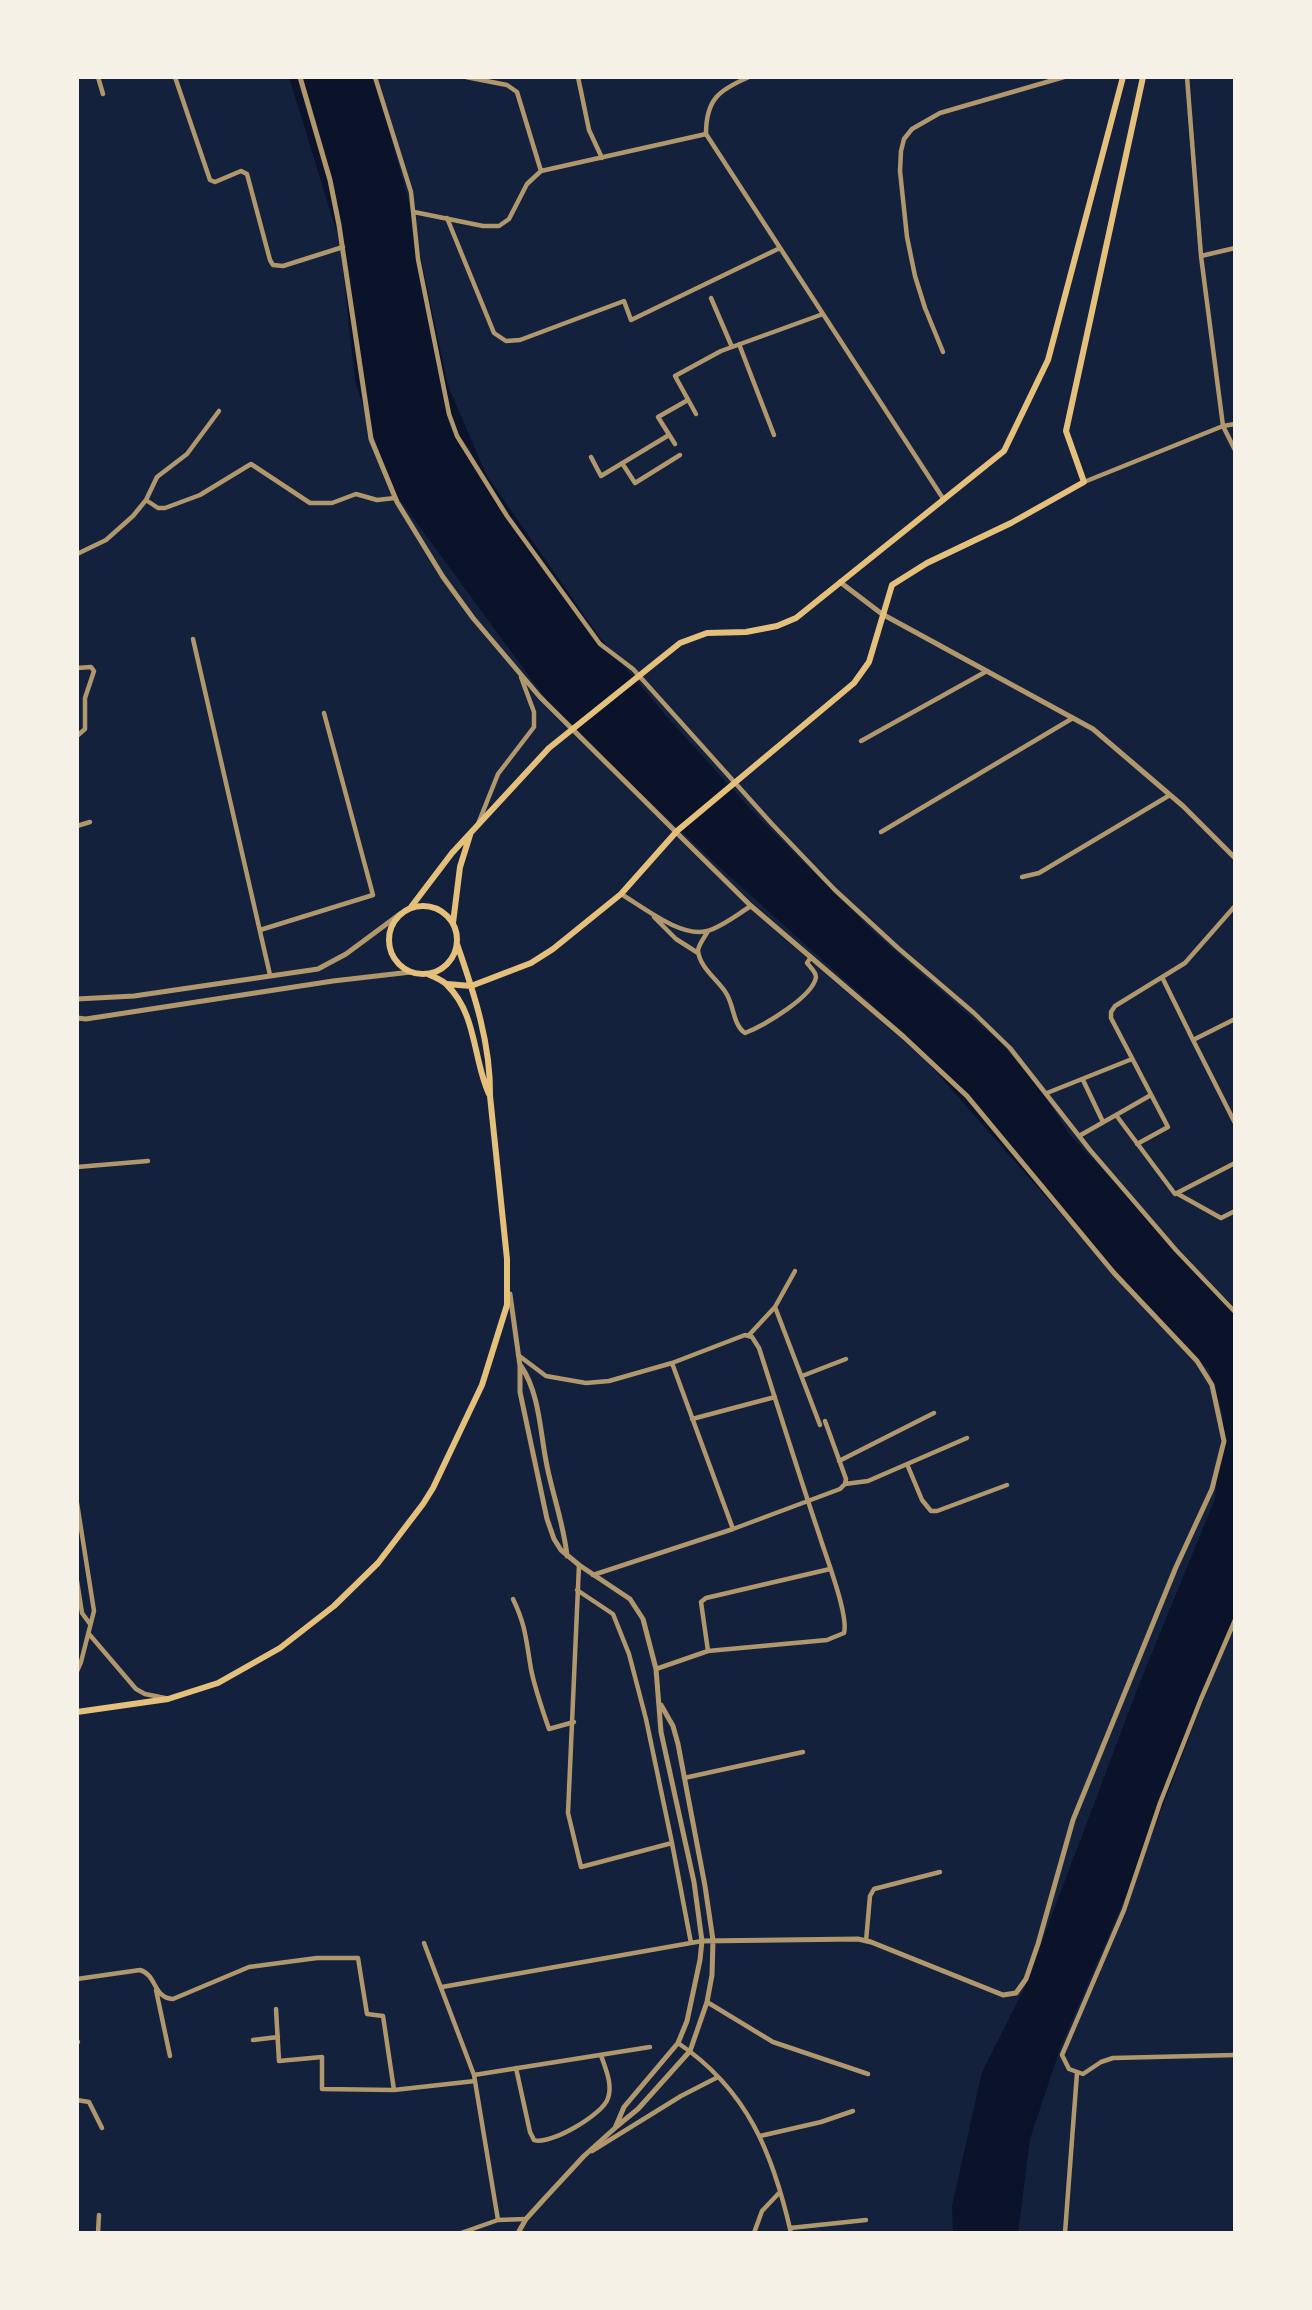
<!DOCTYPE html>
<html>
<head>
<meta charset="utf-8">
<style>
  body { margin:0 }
  #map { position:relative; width:1312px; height:2310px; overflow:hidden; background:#14213d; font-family:"Asap Condensed",sans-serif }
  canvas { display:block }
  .frame { position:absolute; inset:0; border:79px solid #f6f1e7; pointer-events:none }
</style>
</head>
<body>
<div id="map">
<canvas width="1312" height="2310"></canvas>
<div class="frame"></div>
</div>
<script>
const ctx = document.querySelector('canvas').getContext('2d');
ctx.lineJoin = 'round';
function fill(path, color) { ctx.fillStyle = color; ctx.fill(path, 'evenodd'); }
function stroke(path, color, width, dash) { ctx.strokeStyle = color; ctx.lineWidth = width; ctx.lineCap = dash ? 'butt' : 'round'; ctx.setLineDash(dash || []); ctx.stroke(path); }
fill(new Path2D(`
  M 289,77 L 374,77 L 409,202 L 448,386 L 487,476 L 601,639 L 668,718 L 756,815 L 878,936 L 1002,1044 L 1043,1093 L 1070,1135 L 1235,1308 L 1235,1618 L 1148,1845 L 1061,2046 L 1030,2139 L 1018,2233 L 953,2233 L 952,2206 L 982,2072 L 1024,1989 L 1140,1682 L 1215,1499 L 1223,1415 L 1209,1370 L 1121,1283 L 898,1028 L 717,865 L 556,713 L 392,489 L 355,382 L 340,243 Z`), '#0b132b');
stroke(new Path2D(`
  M 98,77 L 103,94
  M 175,77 L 210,180 L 215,182 L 241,171 L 247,174 L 270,260 L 273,265 L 283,266 L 343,247
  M 375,77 L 411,192 L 418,259 L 449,414 L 457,436 L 507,516 L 600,644 L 633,669 L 772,824 L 835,890 L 898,948 L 974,1013 L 1010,1048 L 1090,1150 L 1176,1250 L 1235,1312
  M 466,77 L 507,85 L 517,92 L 541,171
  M 578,77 L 589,130 L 602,158
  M 749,77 C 719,90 706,99 706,134 L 944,500
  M 1187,77 L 1201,256 L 1223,426 L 1235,450
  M 414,212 L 483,226 L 499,226 L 509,219 L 527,184 L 541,171 L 706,134
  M 447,218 L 494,333 L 506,341 L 520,340 L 624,301 L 631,320 L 780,248
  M 1201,256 L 1235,248
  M 711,298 L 732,347
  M 739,344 L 774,435
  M 943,352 L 925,308 L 915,276 L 907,237 L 900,171 L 901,151 L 904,139 L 912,129 L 940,113 L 1064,77
  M 696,414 L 675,376 L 721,351 L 823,314
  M 675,444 L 658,417 L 688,400
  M 591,457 L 601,476 L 669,435
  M 622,463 L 635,483 L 680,455
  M 1084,482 L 1223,426 L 1235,424
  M 146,500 L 158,508 L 165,508 L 200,495 L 251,464 L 310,503 L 332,503 L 356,494 L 377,500 L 395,498
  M 77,554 L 106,540 L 133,516 L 146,500 L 157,477 L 187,454 L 219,411
  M 193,639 L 270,975
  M 77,668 L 91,667 L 94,671 L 85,698 L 85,729 L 77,736
  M 861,741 L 987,671
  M 478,824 L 498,774 L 534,727 L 534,712 L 521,677
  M 77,826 L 90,822
  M 881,832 L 1073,718
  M 1022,877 L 1039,873 L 1170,795
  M 621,894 C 643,907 681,938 707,931 C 722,927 738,914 751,906
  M 654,917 L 676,939 L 698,953
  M 260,930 L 373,895 L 324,713
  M 708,931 C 705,937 698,945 698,951 C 700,968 718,980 726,993 C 734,1005 733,1025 745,1033 C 763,1026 813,997 816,977 C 816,972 810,967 807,963 L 811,957
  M 1162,977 L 1193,1040
  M 1235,1019 L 1193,1040 L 1235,1123
  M 1083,1080 L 1103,1122
  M 1047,1093 L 1132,1059
  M 1116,1115 L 1151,1095
  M 1079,1136 L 1116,1115 L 1175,1194 L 1235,1163
  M 1137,1144 L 1168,1127 L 1111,1018 L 1111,1012 L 1115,1006 L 1185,963 L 1235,906
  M 77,1167 L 148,1161
  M 1178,1194 L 1221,1218 L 1235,1211
  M 775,1307 L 820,1425
  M 749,1335 L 775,1307 L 795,1271
  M 518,1355 L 546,1376 L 586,1383 L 609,1381 L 672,1363 L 745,1335 L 752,1337 L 759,1348 C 779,1410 798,1472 819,1534 C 825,1554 849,1615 844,1633 L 827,1640 L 708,1651 L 656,1669
  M 672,1363 L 733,1529
  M 802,1376 L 846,1359
  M 692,1419 L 775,1397
  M 839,1461 L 934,1413
  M 907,1464 L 922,1500 L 931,1511 L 937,1511 L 1007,1485
  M 845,1484 L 868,1481 L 967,1438
  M 77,1503 L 94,1611 L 81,1662 L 77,1671
  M 579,1565 L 568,1813 L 581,1867 L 672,1843 L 691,1943
  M 593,1575 L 733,1529 L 840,1489 L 845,1484 L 846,1479 L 825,1421
  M 77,1581 L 82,1613 L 90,1624
  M 577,1590 L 613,1614 L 629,1654 L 646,1719 L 672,1843
  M 513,1599 C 526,1626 526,1640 531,1669 C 535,1689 542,1709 549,1729 L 574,1722
  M 1235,1620 L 1201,1699 L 1160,1803 L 1124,1910 L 1062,2055 L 1069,2069 L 1083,2074 L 1101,2062 L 1113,2058 L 1235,2055
  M 89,1634 L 136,1689 L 145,1694 L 165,1698
  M 708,1651 L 701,1602 L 706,1598 L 830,1569
  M 684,1778 L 803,1752
  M 866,1941 L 870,1896 L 874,1889 L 940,1872
  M 424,1943 L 474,2075 L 498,2220
  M 77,1979 L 140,1970 C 157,1975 153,1998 173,1999 L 249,1967 L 317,1958 L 358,1958 L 367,2014 L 383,2016 L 394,2090
  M 442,1987 L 702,1941
  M 156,1990 L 170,2056
  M 707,2002 L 773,2042 L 868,2074
  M 276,2009 L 279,2061 L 322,2057 L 322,2089 L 394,2090 L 475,2081
  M 253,2040 L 278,2037
  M 77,2042 L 78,2042
  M 678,2043 C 748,2090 773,2154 791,2233
  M 516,2068 L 530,2132 L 534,2140 C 549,2146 604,2114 608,2098 C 613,2084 605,2068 601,2055
  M 474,2075 L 650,2047
  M 77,2100 L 89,2102 L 102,2128
  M 760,2136 L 821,2122 L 853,2111
  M 592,2151 L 681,2096 L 718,2077
  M 790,2228 L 866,2220
  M 98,2233 L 99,2215
  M 461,2233 L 498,2220 L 526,2219
  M 754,2233 L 762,2211 L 780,2192
  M 1065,2233 L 1077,2073`), '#b1986c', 4.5);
stroke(new Path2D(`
  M 300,77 L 330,180 L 339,225 L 371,439 L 397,502 L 443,577 L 473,618 L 540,697 L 684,840 L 751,906 L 904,1037 L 967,1096 L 1114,1273 L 1197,1361 L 1212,1385 L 1224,1441 L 1212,1489 L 1176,1567 L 1073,1820 L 1038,1944 L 1026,1979 L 1016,1993 L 1003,1995 L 871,1942 L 858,1939 L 702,1941
  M 840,582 L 882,614 L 1093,729 L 1183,806 L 1235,858
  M 77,999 L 134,996 L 318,969 L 346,954 L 400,914
  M 77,1018 L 86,1019 L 333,981 L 411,972
  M 510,1294 L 520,1366 L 520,1392 L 547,1519 L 554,1539 L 561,1550 L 579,1565 L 630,1599 L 643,1619 L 656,1669 L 661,1732 L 694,1882 L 702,1941 L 700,1960 L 687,2021 L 678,2043 L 624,2107 L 615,2128 L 584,2156 L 546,2197 L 526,2219 L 518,2233
  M 521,1366 C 540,1394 540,1433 547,1466 C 553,1496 564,1525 567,1556
  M 616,2127 L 638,2109 L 690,2051 L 707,2002 L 712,1975 L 713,1940 L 705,1886 L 678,1744 L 673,1726 L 661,1705`), '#b1986c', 5);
stroke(new Path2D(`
  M389 940a34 34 0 1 1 68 0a34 34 0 1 1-68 0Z
  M 411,907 L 452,853 L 549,748 L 680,643 L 707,633 L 746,632 L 777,626 L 796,618 L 1004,451 L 1048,360 L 1123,77
  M 453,923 L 460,867 L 470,835
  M 428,974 C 434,977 443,980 447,985 C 477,1014 473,1060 489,1094
  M 447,984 L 471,986 L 531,963 L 553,949 L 621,894 L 677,831 L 854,683 L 869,662 L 892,585 L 927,563 L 1011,523 L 1084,482 L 1066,431 L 1143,77
  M 77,1712 L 168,1699 L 218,1683 L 280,1648 L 334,1606 L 378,1563 L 423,1504 L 433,1488 L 482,1385 L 507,1305 L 507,1259 L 490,1096 C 491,1044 474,993 457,944`), '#e5c07b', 6);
</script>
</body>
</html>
